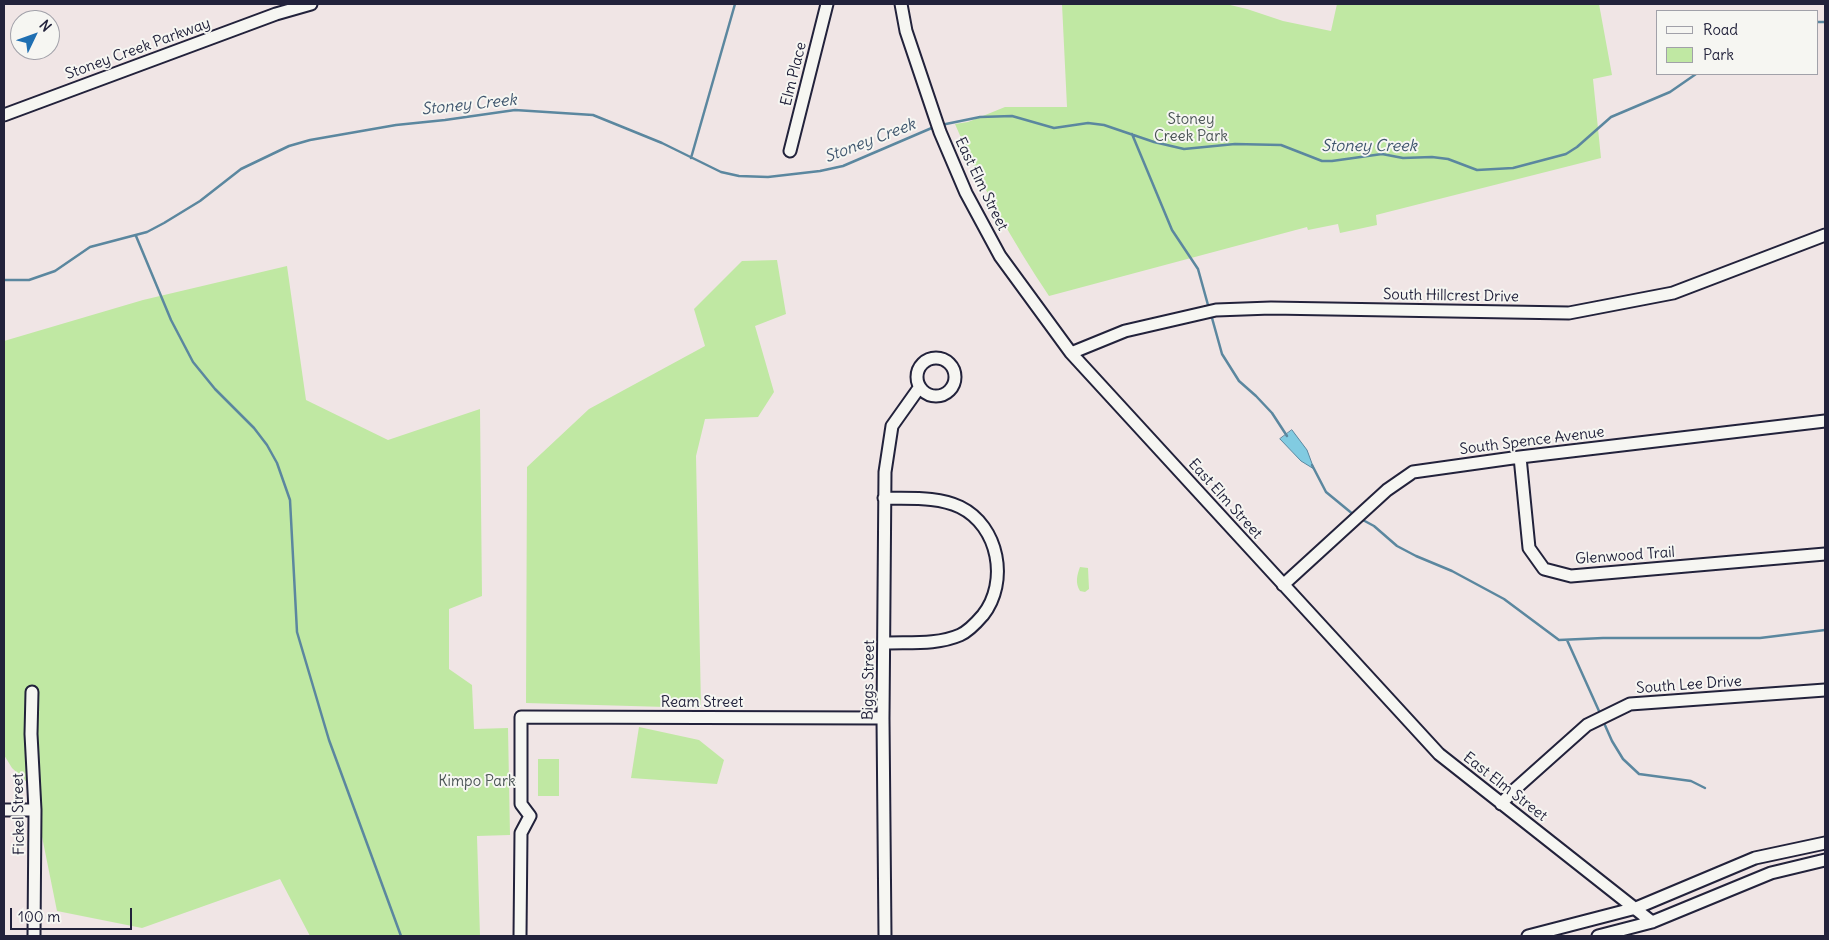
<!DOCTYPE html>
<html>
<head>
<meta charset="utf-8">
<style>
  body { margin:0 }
  #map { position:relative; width:1829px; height:940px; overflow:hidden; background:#f0e5e5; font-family:Delius,sans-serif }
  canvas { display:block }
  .frame { position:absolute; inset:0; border:5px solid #22223b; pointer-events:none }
  .legend { position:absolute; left:1656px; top:10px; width:162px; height:65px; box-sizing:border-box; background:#f6f6f2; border:1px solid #a1a1a9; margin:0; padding:6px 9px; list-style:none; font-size:15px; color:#22223b }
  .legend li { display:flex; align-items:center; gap:10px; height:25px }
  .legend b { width:25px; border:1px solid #a1a1a9 }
  .north { position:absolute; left:10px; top:10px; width:50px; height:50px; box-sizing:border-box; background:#f6f6f2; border:1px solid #a1a1a9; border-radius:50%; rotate:48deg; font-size:14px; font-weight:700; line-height:20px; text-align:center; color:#22223b }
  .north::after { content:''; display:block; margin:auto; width:18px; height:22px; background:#1f6fb2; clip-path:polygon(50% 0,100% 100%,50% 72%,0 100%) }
  .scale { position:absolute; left:10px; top:908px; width:122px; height:22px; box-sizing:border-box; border:2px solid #22223b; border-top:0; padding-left:6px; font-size:15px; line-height:18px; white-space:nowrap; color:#22223b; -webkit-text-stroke:4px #f6f6f2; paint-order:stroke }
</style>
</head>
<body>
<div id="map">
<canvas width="1829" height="940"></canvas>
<div class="frame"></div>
<ul class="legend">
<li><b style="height:6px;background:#f6f6f2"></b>Road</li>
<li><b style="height:14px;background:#c0e8a3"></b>Park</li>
</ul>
<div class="north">N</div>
<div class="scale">100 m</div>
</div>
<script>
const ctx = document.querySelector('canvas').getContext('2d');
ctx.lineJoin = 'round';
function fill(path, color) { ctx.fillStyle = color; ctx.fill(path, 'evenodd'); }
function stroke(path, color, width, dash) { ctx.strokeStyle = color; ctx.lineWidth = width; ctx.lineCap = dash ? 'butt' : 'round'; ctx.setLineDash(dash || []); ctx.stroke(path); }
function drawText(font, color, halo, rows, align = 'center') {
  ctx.font = font + ' Delius,sans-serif'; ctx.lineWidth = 4; ctx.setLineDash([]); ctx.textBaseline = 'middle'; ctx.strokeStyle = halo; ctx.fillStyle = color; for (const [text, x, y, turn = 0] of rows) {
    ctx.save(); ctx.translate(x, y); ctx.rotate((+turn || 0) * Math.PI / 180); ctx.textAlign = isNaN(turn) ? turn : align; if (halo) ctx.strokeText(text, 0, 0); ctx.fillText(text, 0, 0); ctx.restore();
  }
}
fill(new Path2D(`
  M 1062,4 L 1226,4 L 1247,9 L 1283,21 L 1331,31 L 1337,4 L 1599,4 L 1612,75 L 1593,79 L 1601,158 L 1376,215 L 1377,225 L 1340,233 L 1338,224 L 1308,230 L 1307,227 L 1049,296 C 1012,241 981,185 955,124 L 968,122 L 1005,107 L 1067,107 Z
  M 777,260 L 786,314 L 755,326 L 774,392 L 758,417 L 705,419 L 696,456 L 701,708 L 526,703 L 527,467 L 589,409 L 705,346 L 694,309 L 742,261 Z
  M 287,266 L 306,400 L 388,440 L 480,409 L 482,596 L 449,609 L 449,669 L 472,685 L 474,729 L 508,728 L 510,835 L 477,836 L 480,936 L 310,936 L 280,879 L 142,928 L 57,911 L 32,787 L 12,768 L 4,755 L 4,341 L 143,300 Z
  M 1080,567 L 1088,568 L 1089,589 L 1085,592 L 1080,591 C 1075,583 1077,575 1080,567 Z
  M 639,727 L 699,740 L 724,760 L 717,784 L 631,778 Z
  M 538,759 L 559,759 L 559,796 L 538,796 Z`), '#c0e8a3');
const water = new Path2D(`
  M 1292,430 L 1307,450 L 1314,469 L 1301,461 L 1280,439 Z`);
fill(water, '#81cbe1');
stroke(water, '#5b879f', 1);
stroke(new Path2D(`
  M 1818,22 L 1825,22
  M 941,125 L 980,117 L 1012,116 L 1054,128 L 1088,123 L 1104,125 L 1154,142 L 1184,149 L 1235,144 L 1281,145 L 1322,161 L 1332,161 L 1382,154 L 1403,158 L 1432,157 L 1448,159 L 1477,170 L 1513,168 L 1566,154 L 1577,147 L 1611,117 L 1670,92 L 1696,74
  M 1132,134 L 1172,230 L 1198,269 L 1208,305
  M 691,158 L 735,4
  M 136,236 L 171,320 L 193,362 L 215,389 L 254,428 L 267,445 L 277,463 L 290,500 L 297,632 L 329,740 L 401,936
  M 4,280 L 29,280 L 55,271 L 90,247 L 147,232 L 164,223 L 200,201 L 241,169 L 289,146 L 310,140 L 396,125 L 445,120 L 515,110 L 593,115 L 662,143 L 721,172 L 739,176 L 768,177 L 820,171 L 843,166 L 934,127
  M 1212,318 L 1222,354 L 1239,381 L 1256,396 L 1272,413 L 1287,436
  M 1312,465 L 1326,492 L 1354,515
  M 1361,519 L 1374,526 L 1397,546 L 1416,556 L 1452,571 L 1504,599 L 1559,640 L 1603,638 L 1760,638 L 1825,630
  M 1567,640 L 1599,711
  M 1604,723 L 1612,741 L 1623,759 L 1639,774 L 1691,781 L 1705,788`), '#5b879f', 2.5);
const minor = new Path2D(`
  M 901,4 L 906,31 L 940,132 L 966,193 L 1000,256 L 1071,353 L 1439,754 L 1652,922
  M 4,115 L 276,14 L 311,4
  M 790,151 L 827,4
  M 1071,353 L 1125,331 L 1216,310 L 1271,308 L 1569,313 L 1673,293 L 1825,235
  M917 377a19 19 0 1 1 38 0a19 19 0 1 1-38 0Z
  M 1520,457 L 1529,548 L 1544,569 L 1571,576 L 1825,554
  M 884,498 C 909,499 937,496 960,507 C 999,526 1009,582 983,615 C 977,622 969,631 960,635 C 937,645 910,642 885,643
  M 1283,585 L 1387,490 L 1413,472 L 1520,457 L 1825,421
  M 32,692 L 31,734 L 35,810 L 34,936
  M 1501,804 L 1513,791 L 1587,725 L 1630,704 L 1825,690
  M 4,810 L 35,810
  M 520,936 L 521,833 L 530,816 L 521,804 L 521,717 L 883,718
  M 885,936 L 883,718 L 885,472 L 892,426 L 919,388
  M 1528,936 L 1636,908 L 1755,858 L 1825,843
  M 1598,936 L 1652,922 L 1771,873 L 1825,860`);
stroke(minor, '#22223b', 15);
stroke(minor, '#f6f6f2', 11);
drawText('15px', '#22223b', '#f6f6f2', [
  ["Stoney Creek Parkway",138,49,-20],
  ["Elm Place",794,74,-76],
  ["East Elm Street",981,184,64],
  ["South Hillcrest Drive",1451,296,1],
  ["South Spence Avenue",1532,441,-7],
  ["East Elm Street",1225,499,48],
  ["Glenwood Trail",1625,556,-4],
  ["Biggs Street",869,680,-89],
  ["South Lee Drive",1689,685,-4],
  ["Ream Street",702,703],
  ["East Elm Street",1505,787,38],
  ["Fickel Street",19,814,-91]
]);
drawText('15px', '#4a5455', '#f6f6f2', [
  ["Stoney",1191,120],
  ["Creek Park",1191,137],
  ["Kimpo Park",477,782]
]);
drawText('italic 16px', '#3e556d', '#f6f6f2', [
  ["Stoney Creek",469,105,-6],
  ["Stoney Creek",870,141,-21],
  ["Stoney Creek",1369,146]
]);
</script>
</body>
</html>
